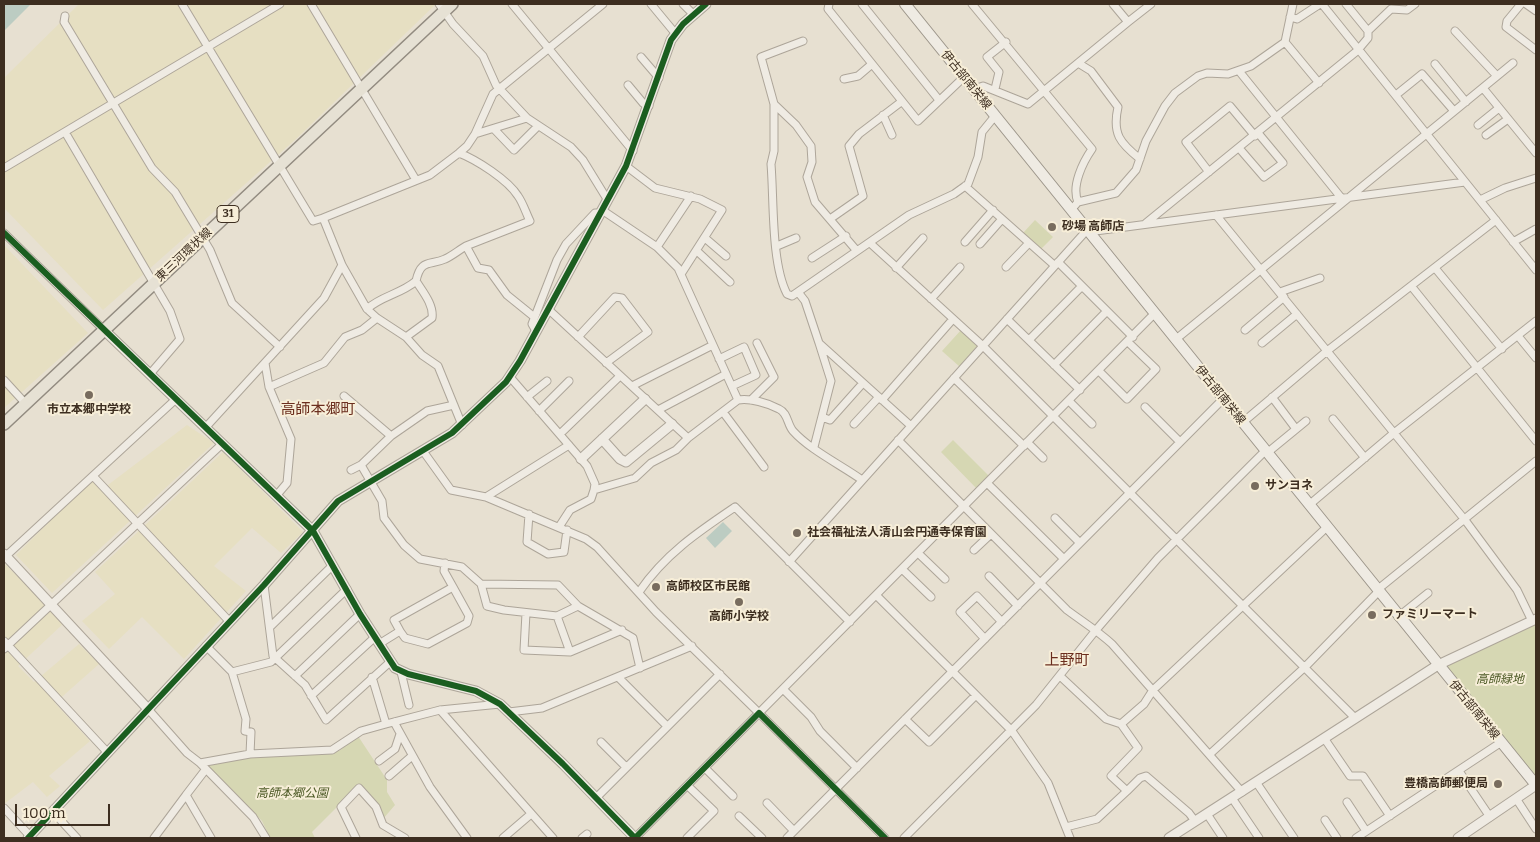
<!DOCTYPE html>
<html>
<head>
<meta charset="utf-8">
<style>
  body { margin:0 }
  #map { position:relative; width:1540px; height:842px; overflow:hidden; background:#e7e0d1; font-family:Bitter,serif }
  canvas { display:block }
  .frame { position:absolute; inset:0; border:5px solid #3d2e20; pointer-events:none }
  .scale { position:absolute; left:15px; top:804px; width:95px; height:22px; box-sizing:border-box; border:2px solid #3d2e20; border-top:0; padding-left:6px; font-size:15px; line-height:18px; white-space:nowrap; color:#3d2e20; -webkit-text-stroke:4px #f7eed8; paint-order:stroke }
</style>
</head>
<body>
<div id="map">
<canvas width="1540" height="842"></canvas>
<div class="frame"></div>
<div class="scale">100 m</div>
</div>
<script>
const ctx = document.querySelector('canvas').getContext('2d');
ctx.lineJoin = 'round';
function fill(path, color) { ctx.fillStyle = color; ctx.fill(path, 'evenodd'); }
function stroke(path, color, width, dash) { ctx.strokeStyle = color; ctx.lineWidth = width; ctx.lineCap = dash ? 'butt' : 'round'; ctx.setLineDash(dash || []); ctx.stroke(path); }
function drawText(font, color, halo, rows, align = 'center') {
  ctx.font = font + ' Bitter,"Noto Sans JP",serif'; ctx.lineWidth = 4; ctx.setLineDash([]); ctx.textBaseline = 'middle'; ctx.strokeStyle = halo; ctx.fillStyle = color; for (const [text, x, y, turn = 0] of rows) {
    ctx.save(); ctx.translate(x, y); ctx.rotate((+turn || 0) * Math.PI / 180); ctx.textAlign = isNaN(turn) ? turn : align; if (halo) ctx.strokeText(text, 0, 0); ctx.fillText(text, 0, 0); ctx.restore();
  }
}
fill(new Path2D(`
  M 79,4 L 436,4 L 296,139 L 103,310 L 4,208 L 4,78 Z
  M 4,245 L 88,333 L 4,408 Z
  M 187,425 L 214,443 L 52,593 L 16,555 L 92,479 L 104,488 Z
  M 223,452 L 303,532 L 281,553 L 252,528 L 214,566 L 246,591 L 184,659 L 142,617 L 109,649 L 82,621 L 115,594 L 95,572 Z
  M 4,563 L 64,623 L 18,666 L 34,682 L 79,644 L 99,664 L 55,703 L 90,741 L 49,776 L 60,786 L 47,797 L 33,782 L 4,804 Z`), '#e6dfc2');
fill(new Path2D(`
  M 1035,220 L 1053,237 L 1041,249 L 1023,233 Z
  M 961,330 L 978,347 L 960,367 L 942,351 Z
  M 953,440 L 990,477 L 977,489 L 941,452 Z
  M 1536,624 L 1536,778 L 1445,670 L 1451,663 Z
  M 358,736 L 387,780 L 387,792 L 395,805 L 383,819 L 378,806 L 360,784 L 312,832 L 315,838 L 270,838 L 262,821 L 208,766 L 249,756 L 339,751 Z`), '#d6d7b3');
fill(new Path2D(`
  M 4,4 L 31,4 L 4,31 Z
  M 723,522 L 732,531 L 715,548 L 706,538 Z`), '#bcccc2');
const minor = new Path2D(`
  M 182,4 L 313,221 L 323,218 L 342,265 L 367,309 L 377,318 L 406,337 L 422,355 L 438,366 L 462,425
  M 311,4 L 416,180
  M 439,4 L 453,24 L 483,56 L 496,85 L 527,118 L 571,147 L 583,160 L 607,199
  M 512,4 L 633,151
  M 651,4 L 675,33
  M 683,4 L 694,15
  M 829,4 L 828,9 L 918,121 L 964,77
  M 862,4 L 939,100
  M 972,4 L 1092,149 C 1083,162 1071,186 1078,202
  M 1322,4 L 1536,270
  M 1346,4 L 1368,31
  M 1521,4 L 1507,21 L 1506,27 L 1536,50
  M 1526,4 L 1536,11
  M 65,16 L 64,22 L 152,168 L 175,192 L 210,250 L 232,303 L 280,347
  M 1290,17 L 1297,19 L 1320,4
  M 1128,22 L 1151,4
  M 1455,31 L 1497,76
  M 803,41 L 761,57 L 774,104 L 796,125 L 811,146 L 812,162 L 807,177 L 815,202 L 857,251
  M 1285,42 L 1319,83
  M 641,57 L 659,78
  M 1078,63 L 1091,71 L 1118,107 C 1112,134 1120,143 1140,159
  M 1435,64 L 1466,102
  M 1239,71 L 1343,200
  M 844,79 L 858,76 L 872,64
  M 628,85 L 643,103 L 649,106
  M 1483,88 L 1536,153
  M 974,89 L 983,86 L 1028,104 L 1128,22 L 1113,4
  M 995,89 L 999,72 L 987,57 L 1006,42
  M 1396,95 L 1422,74 L 1454,111
  M 774,104 L 774,151 L 771,164 C 774,200 771,263 787,294 L 792,296 L 909,215 L 954,194 L 968,184 L 978,157 L 982,132 L 995,116
  M 883,115 L 892,135
  M 1478,125 L 1499,108
  M 494,129 L 514,150 L 538,126
  M 65,132 L 170,311 L 180,339 L 150,374
  M 475,134 L 527,118
  M 1486,135 L 1508,119
  M 1239,148 L 1264,177 L 1283,163 L 1258,133
  M 459,153 C 477,160 508,180 518,196 C 523,203 526,213 530,221 L 466,246 L 478,268 L 489,270 L 507,295 L 533,316
  M 626,166 L 655,188 L 700,199 L 722,210 L 681,274
  M 4,168 L 280,4
  M 1209,172 L 1186,142 L 1230,106 L 1255,136
  M 965,186 L 1054,265
  M 1480,200 L 1505,188 L 1536,178
  M 602,210 L 657,247 L 678,268 L 738,400
  M 1071,210 L 1078,202 L 1116,193 L 1136,170 L 1146,141 L 1165,106 L 1175,93 L 1198,76 L 1207,73 L 1228,74 L 1251,66 L 1285,42 L 1293,4
  M 1216,215 L 1465,520 L 1517,590 L 1532,621
  M 323,218 L 430,175 L 459,153 L 467,146 L 475,134 L 493,94 L 603,4
  M 830,219 L 863,196 L 849,146 L 859,134 L 901,102
  M 1146,223 L 1357,51 L 1368,38 L 1368,31 L 1391,9 L 1407,10 L 1415,4
  M 1088,232 L 1465,182
  M 4,233 L 104,330
  M 705,238 L 726,256
  M 965,242 L 993,210
  M 1513,242 L 1536,229
  M 870,243 L 983,346 L 1355,718
  M 980,244 L 1002,219
  M 777,246 L 796,238
  M 657,247 L 691,196
  M 697,251 L 730,282
  M 812,258 L 846,236
  M 1058,262 L 1133,337
  M 1006,267 L 1029,243
  M 896,268 L 923,238
  M 1435,268 L 1502,349
  M 1412,287 L 1536,441
  M 798,292 L 805,301 L 819,343 L 911,426
  M 1280,292 L 1320,278
  M 931,299 L 960,267
  M 367,309 C 381,296 401,294 416,281
  M 548,309 L 688,438 L 738,400 C 750,398 768,403 779,409 C 788,413 787,424 793,431 C 810,450 841,465 862,480
  M 1007,319 L 1080,390
  M 1245,330 L 1284,297
  M 536,331 L 532,324 L 557,260 L 566,244 L 595,213 L 600,213
  M 1518,336 L 1536,358
  M 406,337 L 432,318 C 434,305 423,292 416,281 C 421,258 430,266 445,259 C 452,256 459,250 466,246
  M 578,337 L 615,297 L 622,298 L 648,332 L 606,363
  M 1029,340 L 1082,286
  M 1175,340 L 1513,63
  M 1262,343 L 1297,314
  M 719,359 L 744,347 L 756,375 L 732,386
  M 265,363 L 269,387 L 291,439 L 287,483 L 276,496
  M 1054,365 L 1107,311
  M 1099,371 L 1127,399 L 1156,369 L 1128,342
  M 510,377 L 587,466 L 595,484 L 594,490 L 635,478 L 651,463 L 676,450 L 688,438
  M 954,378 L 1024,446
  M 4,380 L 26,404
  M 632,386 L 713,345
  M 269,387 L 324,363 L 345,337 L 362,330 L 377,318
  M 344,396 L 391,436
  M 527,397 L 547,381
  M 1272,397 L 1296,429
  M 751,400 L 774,377 L 757,343
  M 882,400 L 953,319
  M 1069,401 L 1092,424
  M 454,405 L 427,411 L 391,436 L 361,465 L 382,501 L 384,518 L 404,545 L 420,559 L 462,567 L 481,584 L 558,585 L 578,606 L 633,638 L 640,668
  M 1145,407 L 1180,442
  M 658,410 L 726,374
  M 539,411 L 569,381
  M 723,412 L 764,467
  M 822,417 L 830,420 L 863,383
  M 1333,419 L 1365,458
  M 1242,423 L 1327,351 L 1496,220
  M 854,424 L 879,397
  M 206,427 L 324,298 L 342,265
  M 560,434 L 620,376
  M 898,440 L 1067,610 C 1083,622 1098,631 1112,644 L 1242,792
  M 1027,442 L 1043,458
  M 814,447 L 831,381 L 819,343
  M 423,451 L 451,490 L 486,497 L 586,539 L 597,547 L 656,612 L 759,713 L 1154,314
  M 1267,453 L 1306,421
  M 351,470 L 361,465
  M 93,476 L 229,621
  M 987,483 L 1064,559
  M 486,497 L 569,445
  M 1309,505 L 1394,433 L 1536,321
  M 529,514 L 527,542 L 548,554 L 564,552 L 567,530
  M 1055,518 L 1080,543
  M 559,527 L 570,510 L 591,499 L 594,490
  M 974,550 L 991,534
  M 918,553 L 945,579
  M 6,556 L 176,399
  M 789,562 L 1087,230
  M 445,563 L 444,571 L 453,587
  M 902,569 L 931,597
  M 989,576 L 1018,606
  M 481,584 L 487,606 L 504,610 L 557,616 L 578,606
  M 264,585 L 273,656 L 305,685 L 326,720 L 390,662
  M 1377,590 L 1536,461
  M 639,592 C 665,554 698,532 735,507 L 850,622
  M 876,595 L 1012,731 L 1048,783 L 1070,838
  M 526,613 L 524,650 L 570,652 L 622,630
  M 557,616 L 570,652
  M 1398,617 L 1428,593
  M 271,626 L 333,565
  M 985,639 L 960,612 L 977,596 L 1002,622
  M 4,641 L 108,753
  M 379,644 L 400,631 L 394,620 L 453,587 L 469,616 L 467,623 L 428,644 L 405,638 L 400,631
  M 206,646 L 232,672 L 271,662 L 347,589
  M 4,649 L 222,444
  M 232,672 L 246,719 L 245,731 L 251,732 L 250,754
  M 401,672 L 409,705
  M 295,676 L 360,614
  M 1060,676 L 1106,719 L 1121,724
  M 372,677 L 386,724
  M 618,677 L 667,726
  M 783,689 L 811,717 L 820,731 L 857,768
  M 311,696 L 374,638
  M 148,709 L 187,753 L 200,763 L 250,754 L 332,750 L 361,731 L 386,724 L 440,710 L 500,704
  M 440,710 L 553,838
  M 509,712 L 542,708 L 692,646
  M 905,719 L 929,742 L 976,695
  M 394,722 L 430,787 L 467,838
  M 1324,738 L 1350,776 L 1363,776 L 1390,816
  M 601,742 L 626,767
  M 1210,754 L 1305,667 L 1378,592
  M 379,761 L 395,749 L 400,734
  M 200,763 L 253,817 L 266,838
  M 705,768 L 733,796
  M 1459,771 L 1490,817
  M 389,776 L 412,756
  M 1256,782 L 1294,838
  M 1127,791 L 1140,778 L 1146,776 L 1189,813 L 1195,821
  M 186,795 L 206,769
  M 596,798 L 720,674
  M 1232,798 L 1259,838
  M 1517,800 L 1536,829
  M 1347,802 L 1366,831
  M 767,803 L 794,831
  M 4,808 L 30,836
  M 53,812 L 77,838
  M 1207,814 L 1223,838
  M 739,816 L 762,838
  M 1325,820 L 1337,838
  M 1066,827 L 1097,819 L 1127,791 L 1111,776 L 1138,748 L 1121,724 L 1144,704 L 1153,690 L 1327,527
  M 154,838 L 186,795 L 211,838
  M 356,838 L 341,807 L 359,788 L 376,807 L 383,825 L 405,838
  M 503,838 L 531,814
  M 582,838 L 587,834
  M 635,838 L 759,713 L 885,838
  M 687,838 L 714,811 L 688,786
  M 787,838 L 1223,399
  M 904,838 L 1036,705 L 1096,630 L 1158,558 L 1265,451
  M 1356,838 L 1500,743`);
const tertiary = new Path2D(`
  M 104,330 L 313,531 L 360,614 L 395,668 L 408,674 L 476,691 L 500,704 L 563,764 L 635,838
  M 602,439 L 620,459 L 626,462 L 672,424
  M 581,459 L 645,399
  M 4,554 L 148,709
  M 28,838 L 264,585 L 338,501 L 452,433 L 506,382 L 520,361 L 626,166 L 671,40 L 683,24 L 706,4
  M 1169,838 L 1438,665 L 1536,619
  M 1458,838 L 1536,785`);
const secondary = new Path2D(`
  M 905,4 L 1536,785`);
const primary = new Path2D(`
  M 4,424 L 452,4`);
stroke(minor, '#ada599', 9);
stroke(tertiary, '#ada599', 11);
stroke(secondary, '#9c958a', 12);
stroke(primary, '#928b80', 14);
stroke(minor, '#efebe3', 7);
stroke(tertiary, '#efebe3', 9);
stroke(secondary, '#efebe3', 10);
stroke(primary, '#e6e1d4', 11);
stroke(new Path2D(`
  M 4,233 L 313,531 L 360,614 L 395,668 L 408,674 L 476,691 L 500,704 L 563,764 L 635,838 L 759,713 L 885,838
  M 28,838 L 264,585 L 338,501 L 452,433 L 506,382 L 520,361 L 626,166 L 671,40 L 683,24 L 706,4`), '#1b5e20', 6);
for (const [x, y, r, color] of [
  [1052,227,5,"#786c5e"],
  [89,395,5,"#786c5e"],
  [1255,486,5,"#786c5e"],
  [797,533,5,"#786c5e"],
  [656,587,5,"#786c5e"],
  [739,602,5,"#786c5e"],
  [1372,615,5,"#786c5e"],
  [1498,784,5,"#786c5e"]
]) { const dot = new Path2D(); dot.arc(x, y, r, 0, 2 * Math.PI); ctx.fillStyle = color; ctx.fill(dot); stroke(dot, '#f7eed8', 2); }
for (const [x, y, w] of [
  [228,214,22]
]) { const box = new Path2D(); box.roundRect(x - w / 2, y - 8.5, w, 17, 4); ctx.fillStyle = '#f7eed8'; ctx.fill(box); stroke(box, '#3d2e20', 1); }
drawText('bold 11px', '#3d2e20', null, [
  ["31",228,214]
]);
drawText('12px', '#3d2e20', '#f7eed8', [
  ["伊古部南栄線",966,80,51],
  ["東三河環状線",184,255,-43],
  ["伊古部南栄線",1220,395,51],
  ["伊古部南栄線",1474,710,51]
]);
drawText('bold 12px', '#3d2e20', '#f7eed8', [
  ["砂場 高師店",1062,227],
  ["市立本郷中学校",89,410,"center"],
  ["サンヨネ",1265,486],
  ["社会福祉法人清山会円通寺保育園",807,533],
  ["高師校区市民館",666,587],
  ["ファミリーマート",1382,615],
  ["高師小学校",739,617,"center"],
  ["豊橋高師郵便局",1488,784,"right"]
], 'left');
drawText('italic 12px', '#4d5a26', '#f7eed8', [
  ["高師緑地",1500,680],
  ["高師本郷公園",292,794]
]);
drawText('15px', '#6b2e1e', '#f7eed8', [
  ["高師本郷町",318,410],
  ["上野町",1067,661]
]);
</script>
</body>
</html>
